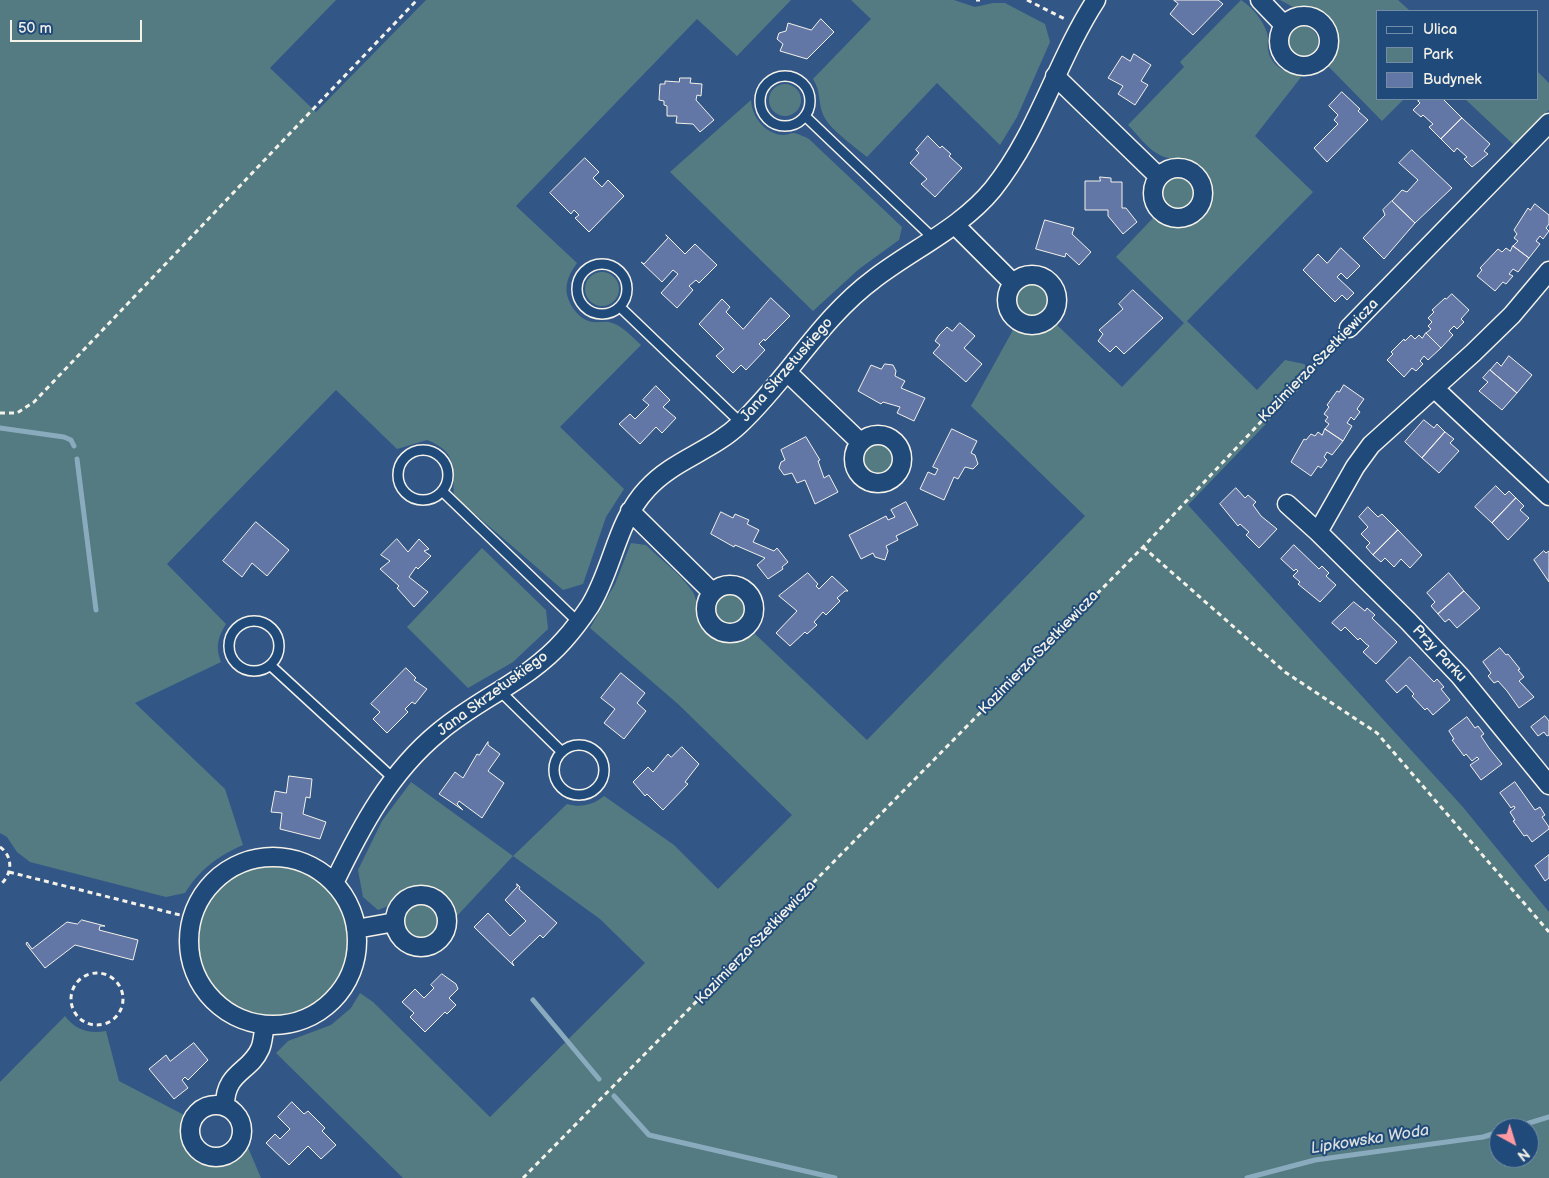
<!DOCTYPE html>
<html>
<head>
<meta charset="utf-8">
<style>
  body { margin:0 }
  #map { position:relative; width:1549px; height:1178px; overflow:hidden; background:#325787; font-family:"Balsamiq Sans",sans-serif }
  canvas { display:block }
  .legend { position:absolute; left:1376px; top:10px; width:162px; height:90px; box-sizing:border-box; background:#1f4a7a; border:1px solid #748da6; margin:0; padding:6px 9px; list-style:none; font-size:15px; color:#f4f1e8 }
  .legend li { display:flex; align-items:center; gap:10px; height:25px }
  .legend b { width:25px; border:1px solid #748da6 }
  .north { position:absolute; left:1489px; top:1118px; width:50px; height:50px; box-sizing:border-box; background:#1f4a7a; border:1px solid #748da6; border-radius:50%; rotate:141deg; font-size:14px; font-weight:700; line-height:20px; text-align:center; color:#f4f1e8 }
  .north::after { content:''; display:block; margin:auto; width:18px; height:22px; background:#ff9aa2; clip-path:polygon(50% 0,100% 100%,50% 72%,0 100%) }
  .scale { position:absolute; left:10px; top:20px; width:132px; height:22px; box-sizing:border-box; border:2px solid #f4f1e8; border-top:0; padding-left:6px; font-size:15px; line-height:18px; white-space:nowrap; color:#f4f1e8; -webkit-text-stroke:4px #1f4a7a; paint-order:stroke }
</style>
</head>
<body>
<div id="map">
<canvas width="1549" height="1178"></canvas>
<ul class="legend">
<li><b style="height:6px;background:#1f4a7a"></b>Ulica</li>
<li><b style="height:14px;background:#547b81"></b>Park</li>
<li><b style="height:14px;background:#6377a7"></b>Budynek</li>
</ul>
<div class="north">N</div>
<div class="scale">50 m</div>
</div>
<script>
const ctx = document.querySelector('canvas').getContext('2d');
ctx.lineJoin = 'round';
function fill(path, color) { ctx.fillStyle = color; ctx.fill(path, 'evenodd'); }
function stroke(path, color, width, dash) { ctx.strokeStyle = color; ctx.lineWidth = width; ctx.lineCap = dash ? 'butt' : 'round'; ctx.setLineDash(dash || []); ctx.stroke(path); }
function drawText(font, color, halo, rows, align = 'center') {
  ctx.font = font + ' "Balsamiq Sans",sans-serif'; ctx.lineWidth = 4; ctx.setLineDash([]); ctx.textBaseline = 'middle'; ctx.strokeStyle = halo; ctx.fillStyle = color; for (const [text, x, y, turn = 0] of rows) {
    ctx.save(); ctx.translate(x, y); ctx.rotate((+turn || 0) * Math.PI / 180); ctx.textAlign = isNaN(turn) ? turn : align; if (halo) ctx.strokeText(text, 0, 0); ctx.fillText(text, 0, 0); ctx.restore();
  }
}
fill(new Path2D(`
  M 0,0 L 336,0 L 270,68 L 316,112 L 426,0 L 791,0 L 737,56 L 697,19 L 516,206 L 577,263 C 573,269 568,276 567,284 C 564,297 574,314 586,320 C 594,324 601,321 609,322 C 622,325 631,336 641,345 L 560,427 L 624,489 L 606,517 L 583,584 L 563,590 L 454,496 C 452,467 458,452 427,440 L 397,449 L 336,390 L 167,564 L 226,624 C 218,637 215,647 221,662 L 135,703 L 225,789 L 243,845 C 218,856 200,869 185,893 L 166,897 L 30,862 L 17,852 L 7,837 L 0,833 Z
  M 851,0 L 954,0 L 975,7 L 993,3 L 1005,3 L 1045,24 L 1050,42 L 1017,117 L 1000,145 L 937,83 L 867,157 C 855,147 834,132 826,120 C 817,107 822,92 813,79 L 871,19 Z
  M 1241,0 C 1252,7 1263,20 1267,33 C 1269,38 1267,43 1268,49 C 1270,66 1287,74 1302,76 L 1255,136 L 1313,192 L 1187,321 L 1257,390 L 1285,360 L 1304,364 L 1314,374 L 1188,505 L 1462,806 L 1549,912 L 1549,1178 L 403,1178 L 276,1053 L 288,1041 L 331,1025 L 351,1008 L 360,993 L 373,1002 L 490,1117 L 645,963 L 600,919 L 513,856 L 456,917 C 447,895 428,878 403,893 C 391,900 394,905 378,910 L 363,897 L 358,870 L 382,821 L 411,782 L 513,856 L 567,804 C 581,808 593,805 604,796 L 674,845 L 718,889 L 792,815 L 678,704 L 590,628 L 615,584 L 631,543 L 646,545 C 660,559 678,572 690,588 C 699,598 695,608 699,620 C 707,646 736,648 755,634 L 867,740 L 1085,516 L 971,406 L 1013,330 C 1030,338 1042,335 1057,325 L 1122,387 L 1184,323 L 1116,257 L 1153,218 C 1161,223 1168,227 1178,228 C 1202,229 1220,201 1210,179 C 1198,152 1176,165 1158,154 C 1147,148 1137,134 1128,125 L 1184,67 L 1180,62 ZM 1499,1128 L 1529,1128 L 1529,1158 L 1499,1158 Z
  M 1280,0 L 1398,0 L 1410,11 L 1378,11 L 1378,99 L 1404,99 L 1382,121 L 1328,66 C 1346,39 1331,0 1295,8 Z
  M1286 42a16 16 0 1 1 32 0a16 16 0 1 1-32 0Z
  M 1538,72 L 1549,83 L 1549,110 L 1514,145 L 1465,99 L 1538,99 Z
  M769 100a16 16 0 1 1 32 0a16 16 0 1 1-32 0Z
  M 751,100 C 752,117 765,134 783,135 C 787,135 791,133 794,133 C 799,134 805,137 809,139 L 902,227 L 899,240 L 859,269 L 813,311 L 670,172 Z
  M1162 194a16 16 0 1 1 32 0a16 16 0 1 1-32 0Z
  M585 289a17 17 0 1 1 34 0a17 17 0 1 1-34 0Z
  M1016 300a16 16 0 1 1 32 0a16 16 0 1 1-32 0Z
  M861 460a16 16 0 1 1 32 0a16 16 0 1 1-32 0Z
  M 482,548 L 546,610 L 548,629 L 513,662 L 468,688 L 407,627 Z
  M714 609a16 16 0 1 1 32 0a16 16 0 1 1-32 0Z
  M198 941a76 76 0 1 1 152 0a76 76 0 1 1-152 0Z
  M405 922a17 17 0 1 1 34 0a17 17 0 1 1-34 0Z
  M 65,1016 C 76,1030 88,1034 106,1031 L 119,1081 L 184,1115 C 173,1161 223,1178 247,1145 L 261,1178 L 0,1178 L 0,1082 Z`), '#547b81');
stroke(new Path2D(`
  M 0,428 L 64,437 L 71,440 L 74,446
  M 77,459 L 96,610
  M 533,1000 L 599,1079
  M 614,1096 L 649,1135 L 835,1178
  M 1513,1128 L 1549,1117
  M 1247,1178 L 1315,1160 L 1483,1137 L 1499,1132`), '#8aabbd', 5);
const building = new Path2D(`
  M 1174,0 L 1218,0 L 1223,4 L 1193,35 L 1170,14 L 1178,4 Z
  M 821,19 L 834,32 L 807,59 L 780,51 L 783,44 L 777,39 L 779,33 L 786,31 L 788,23 L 811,30 Z
  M 1134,54 L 1151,65 L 1141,81 L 1148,85 L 1135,105 L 1118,94 L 1123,86 L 1108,78 L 1122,56 L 1130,61 Z
  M 680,78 L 691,78 L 690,83 L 702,84 L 701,96 L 697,95 L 696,100 L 714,120 L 700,132 L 693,124 L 676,123 L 677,116 L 667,116 L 667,106 L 664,105 L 664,101 L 659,100 L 660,84 L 665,84 L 665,81 L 679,82 Z
  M 1342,92 L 1360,109 L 1358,111 L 1368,120 L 1327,162 L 1314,148 L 1338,124 L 1334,120 L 1338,115 L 1329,106 Z
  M 1421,99 L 1443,99 L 1462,118 L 1441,139 L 1429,127 L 1433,124 L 1423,115 L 1421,117 L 1413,110 L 1420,103 L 1418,101 Z
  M 1462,118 L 1490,144 L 1484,151 L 1488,154 L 1472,167 L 1464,159 L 1467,157 L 1457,148 L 1454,152 L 1441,139 Z
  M 928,136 L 940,148 L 942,146 L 951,154 L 949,156 L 962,168 L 935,197 L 921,184 L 927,179 L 910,163 L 919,153 L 916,150 Z
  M 1412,150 L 1452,188 L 1415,223 L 1392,201 L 1402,190 L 1407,192 L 1418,180 L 1399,163 Z
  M 585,158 L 599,172 L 593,178 L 602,187 L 608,180 L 624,196 L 589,232 L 575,218 L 579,215 L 574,210 L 571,214 L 550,193 Z
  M 1100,177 L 1111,178 L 1111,182 L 1122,182 L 1122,208 L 1126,208 L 1137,222 L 1123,234 L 1108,216 L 1108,210 L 1085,210 L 1085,181 L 1100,181 Z
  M 1392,201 L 1415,223 L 1384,259 L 1363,238 L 1385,215 L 1383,210 Z
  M 1535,204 L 1549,215 L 1549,224 L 1546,228 L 1549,231 L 1543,239 L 1540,236 L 1536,241 L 1540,244 L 1529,258 L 1513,246 L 1518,241 L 1514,238 L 1517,234 L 1514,230 L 1528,208 L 1530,210 Z
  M 1045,220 L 1074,228 L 1072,234 L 1091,252 L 1079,265 L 1066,253 L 1065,257 L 1036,249 Z
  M 666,235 L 685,254 L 695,244 L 717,265 L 699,283 L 696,280 L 689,286 L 693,290 L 677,308 L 661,293 L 678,274 L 673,270 L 662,282 L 641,262 L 644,264 L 668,238 Z
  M 1513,246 L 1529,258 L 1518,272 L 1513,269 L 1509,274 L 1513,276 L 1506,284 L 1503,282 L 1495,291 L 1477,276 L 1482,270 L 1480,268 L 1498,249 L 1502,252 L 1506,248 L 1510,251 Z
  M 1341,248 L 1360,266 L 1347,279 L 1341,273 L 1337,277 L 1354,293 L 1347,300 L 1342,295 L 1335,302 L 1303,270 L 1318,254 L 1327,263 Z
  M 1133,290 L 1163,318 L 1124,354 L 1116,346 L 1110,352 L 1098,341 L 1103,334 L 1099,330 L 1123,309 L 1119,304 Z
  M 1452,294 L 1469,310 L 1461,319 L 1464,322 L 1457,329 L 1454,326 L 1449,331 L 1453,335 L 1441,348 L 1426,333 L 1431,329 L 1428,326 L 1432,322 L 1428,318 L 1434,312 L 1432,310 L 1445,298 L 1446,299 Z
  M 771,298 L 790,316 L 765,341 L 764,339 L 759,344 L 765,350 L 746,370 L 741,365 L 733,373 L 716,356 L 724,349 L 699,324 L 722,299 L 730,307 L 726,312 L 743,329 Z
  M 960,323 L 975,336 L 964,348 L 982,364 L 966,382 L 933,353 L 940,345 L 935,341 L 939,335 L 947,327 L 952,331 Z
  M 1426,333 L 1441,348 L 1428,360 L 1424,356 L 1420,361 L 1423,364 L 1416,371 L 1412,368 L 1404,377 L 1387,360 L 1393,354 L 1391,352 L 1404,339 L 1405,341 L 1411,335 L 1415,339 L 1419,335 L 1422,338 Z
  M 1509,356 L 1532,375 L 1517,393 L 1490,370 L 1497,362 L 1501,366 Z
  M 885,364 L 893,365 L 896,371 L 895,376 L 905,381 L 901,388 L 925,398 L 914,421 L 897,413 L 900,407 L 883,402 L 881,404 L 858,391 L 871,365 L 881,369 Z
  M 1490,370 L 1517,393 L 1502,410 L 1479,391 L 1488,382 L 1483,378 Z
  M 1344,385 L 1364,399 L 1357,409 L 1360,412 L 1354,420 L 1351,417 L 1347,423 L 1352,426 L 1343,441 L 1325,429 L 1329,424 L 1325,421 L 1328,417 L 1324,414 L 1329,407 L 1327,405 L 1337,391 L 1339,392 Z
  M 656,386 L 670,400 L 663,407 L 676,418 L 662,433 L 656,427 L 640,444 L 619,424 L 630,414 L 635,419 L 649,405 L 643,400 Z
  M 1424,420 L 1434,428 L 1437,424 L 1445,432 L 1422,458 L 1405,442 Z
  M 952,429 L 977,441 L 971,453 L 975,455 L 978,464 L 973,469 L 965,467 L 958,479 L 954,477 L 944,500 L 920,489 L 928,472 L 935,475 L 938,469 L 933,467 Z
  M 1325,429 L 1343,441 L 1332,455 L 1327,452 L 1324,457 L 1327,460 L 1321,468 L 1318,466 L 1311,476 L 1291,462 L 1304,439 L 1306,440 L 1311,434 L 1315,436 L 1318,432 L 1322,435 Z
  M 1445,432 L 1454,439 L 1450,443 L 1459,451 L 1439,473 L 1422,458 Z
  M 806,437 L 820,460 L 818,461 L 824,478 L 829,475 L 838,492 L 815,504 L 805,480 L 797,483 L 792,473 L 784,475 L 779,468 L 781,462 L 785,460 L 781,450 Z
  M 1496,486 L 1505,495 L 1509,491 L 1516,498 L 1492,523 L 1475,507 Z
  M 1236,488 L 1245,498 L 1248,495 L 1256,502 L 1253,505 L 1261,516 L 1277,529 L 1259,548 L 1246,535 L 1249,532 L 1240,524 L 1238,526 L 1220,504 Z
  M 1516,498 L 1524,506 L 1520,510 L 1529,518 L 1508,540 L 1492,523 Z
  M 906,502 L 918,525 L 896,536 L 898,540 L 886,546 L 888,551 L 885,560 L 875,557 L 873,553 L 861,559 L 849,535 L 886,516 L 888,520 L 895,517 L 891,510 Z
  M 1368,507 L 1378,517 L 1382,514 L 1398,530 L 1373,555 L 1366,547 L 1370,543 L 1361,534 L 1368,527 L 1359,517 Z
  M 721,512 L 733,518 L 735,514 L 749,520 L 747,524 L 759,530 L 753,542 L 774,551 L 777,548 L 788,562 L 782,567 L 783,569 L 768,579 L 757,565 L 765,558 L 735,545 L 734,547 L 711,534 Z
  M 256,522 L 289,550 L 267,576 L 252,563 L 242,577 L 223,561 Z
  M 1398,530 L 1422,555 L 1410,568 L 1401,559 L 1394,567 L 1385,558 L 1381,562 L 1373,555 Z
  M 397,539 L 408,552 L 419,539 L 429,549 L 424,551 L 431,556 L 418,569 L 416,567 L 409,577 L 428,592 L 414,607 L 397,588 L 399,586 L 380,569 L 390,561 L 381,555 Z
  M 1294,545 L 1319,569 L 1322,566 L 1329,573 L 1326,576 L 1336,585 L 1320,602 L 1298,584 L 1300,582 L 1293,576 L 1298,571 L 1296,569 L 1294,571 L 1281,559 Z
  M 1544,551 L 1546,553 L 1549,551 L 1549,582 L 1534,560 Z
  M 808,573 L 818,584 L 816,586 L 819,589 L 832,576 L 848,591 L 845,591 L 837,598 L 840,601 L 826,615 L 823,612 L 814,622 L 817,625 L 807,634 L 805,632 L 790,646 L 776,633 L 797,611 L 779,596 Z
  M 1449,573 L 1464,591 L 1438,614 L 1431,606 L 1435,602 L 1427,593 Z
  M 1464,591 L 1480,608 L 1457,628 L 1449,619 L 1445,622 L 1438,614 Z
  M 1354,602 L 1365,611 L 1367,608 L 1375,615 L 1372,618 L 1397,642 L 1376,664 L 1363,652 L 1369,646 L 1366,644 L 1360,638 L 1358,640 L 1345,627 L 1341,631 L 1332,623 Z
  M 1500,648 L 1506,655 L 1508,654 L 1520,669 L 1518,670 L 1524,677 L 1519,681 L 1534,697 L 1519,708 L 1507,691 L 1498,681 L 1494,683 L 1488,676 L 1491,673 L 1483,662 Z
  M 1410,657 L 1434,682 L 1437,679 L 1444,687 L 1441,689 L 1450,700 L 1433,715 L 1427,708 L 1425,710 L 1412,696 L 1414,694 L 1406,685 L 1397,693 L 1386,681 Z
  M 406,668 L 416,678 L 414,680 L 427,689 L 415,704 L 412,702 L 405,709 L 408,712 L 387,733 L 373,719 L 380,712 L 371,704 Z
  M 621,673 L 645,693 L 637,703 L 646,711 L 624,739 L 604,723 L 615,709 L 601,698 Z
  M 1545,716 L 1549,721 L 1549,735 L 1547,736 L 1544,732 L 1538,736 L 1531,727 Z
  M 1467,717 L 1475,728 L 1478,726 L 1484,734 L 1481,736 L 1489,748 L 1502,764 L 1481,780 L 1470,765 L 1479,759 L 1477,757 L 1472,761 L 1466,754 L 1464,756 L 1452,740 L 1454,739 L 1449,731 Z
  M 488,742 L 488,745 L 500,754 L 488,771 L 504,783 L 482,818 L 459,801 L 457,804 L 463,810 L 439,794 L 455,772 L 463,778 L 477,754 L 479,755 Z
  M 682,747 L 699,764 L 685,782 L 688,784 L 663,810 L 647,794 L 645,796 L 633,782 L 648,767 L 653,772 L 668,754 L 671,757 Z
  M 289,776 L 312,779 L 310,798 L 306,797 L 303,814 L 326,822 L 320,839 L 280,829 L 282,813 L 271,812 L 275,791 L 286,793 Z
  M 1515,782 L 1535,810 L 1540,807 L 1545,815 L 1542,817 L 1549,827 L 1549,829 L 1532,842 L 1527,835 L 1524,836 L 1513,821 L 1515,820 L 1510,812 L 1515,808 L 1514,806 L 1511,808 L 1500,793 Z
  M 1549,855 L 1549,878 L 1545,881 L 1535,866 Z
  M 517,884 L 520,887 L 519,889 L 557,923 L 543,938 L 540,935 L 512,962 L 514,966 L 474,927 L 488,913 L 510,936 L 526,921 L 505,900 L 517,887 Z
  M 82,920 L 105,926 L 100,926 L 99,930 L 138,940 L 133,960 L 75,945 L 45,968 L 26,944 L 27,942 L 32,949 L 67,922 L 77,924 Z
  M 442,974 L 456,984 L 458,989 L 449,998 L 456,1005 L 447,1014 L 445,1012 L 425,1032 L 410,1017 L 414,1013 L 402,1002 L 415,989 L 424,998 L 434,988 L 431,985 Z
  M 194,1043 L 208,1060 L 188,1080 L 185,1077 L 182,1080 L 188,1088 L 174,1099 L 149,1069 L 166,1055 L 170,1061 Z
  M 292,1102 L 304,1114 L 308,1111 L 325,1128 L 322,1131 L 336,1145 L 321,1159 L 308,1146 L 289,1165 L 266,1143 L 275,1134 L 280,1139 L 290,1129 L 278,1117 Z`);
fill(building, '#6377a7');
stroke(building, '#f4f1e8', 1);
const lane = new Path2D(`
  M760 101a25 25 0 1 1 50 0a25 25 0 1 1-50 0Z
  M 805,116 L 934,239
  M577 289a25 25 0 1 1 50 0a25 25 0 1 1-50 0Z
  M 620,307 L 741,423
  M398 475a25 25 0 1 1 50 0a25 25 0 1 1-50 0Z
  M 442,491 L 578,622
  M229 646a25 25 0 1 1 50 0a25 25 0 1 1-50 0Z
  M 270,665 L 394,779
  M 501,692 L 562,752
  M554 770a25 25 0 1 1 50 0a25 25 0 1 1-50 0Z`);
const street = new Path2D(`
  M 1260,0 L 1284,25
  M1279 41a25 25 0 1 1 50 0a25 25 0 1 1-50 0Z
  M 1055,76 L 1159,177
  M1153 193a25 25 0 1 1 50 0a25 25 0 1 1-50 0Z
  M 955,225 L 1013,283
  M 1549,271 L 1512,315 L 1473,353 L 1371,445 L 1355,467 L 1318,532 L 1408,621 L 1460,676 L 1549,785
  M1007 300a25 25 0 1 1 50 0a25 25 0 1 1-50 0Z
  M 1349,328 L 1549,123
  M 787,372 L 860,442
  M 1434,388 L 1549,496
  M854 459a24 24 0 1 1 48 0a24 24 0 1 1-48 0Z
  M 1287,504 L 1318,532
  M 630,511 L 712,592
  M706 609a24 24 0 1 1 48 0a24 24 0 1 1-48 0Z
  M189 941a84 84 0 1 1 168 0a84 84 0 1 1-168 0Z
  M 334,883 C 361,827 390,772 439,732 C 479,698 528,681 564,640 C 573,630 582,618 590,606 C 613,569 616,522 647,489 C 673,460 712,451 740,424 C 788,379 820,319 874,279 C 913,249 961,228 993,189 C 1038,133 1057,60 1096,0
  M395 921a26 26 0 1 1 52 0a26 26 0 1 1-52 0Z
  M 356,929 L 395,922
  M190 1131a26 26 0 1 1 52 0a26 26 0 1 1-52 0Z
  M 225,1105 C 225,1072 250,1072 260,1049 C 263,1043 263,1033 265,1026`);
stroke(lane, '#f4f1e8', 12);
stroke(street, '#f4f1e8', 21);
stroke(new Path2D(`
  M 976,0 L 980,0
  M 1027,0 L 1065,19
  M 0,413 L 17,413 L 34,402 L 417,0
  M 1143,547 L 1285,672 L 1377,733 L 1549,932
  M 0,847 C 14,857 12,875 0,885
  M 9,872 L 192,918
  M71 999a26 26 0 1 1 52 0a26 26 0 1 1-52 0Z
  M 523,1178 L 1143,547 L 1338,340`), '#f4f1e8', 3, [5, 4]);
stroke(lane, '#1f4a7a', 9);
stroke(street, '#1f4a7a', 18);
drawText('15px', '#f4f1e8', '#1f4a7a', [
  ["Kazimierza Szetkiewicza",1319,361,-46],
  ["Jana Skrzetuskiego",787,370,-49],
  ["Kazimierza Szetkiewicza",1039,653,-46],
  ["Przy Parku",1439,654,47],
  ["Jana Skrzetuskiego",493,694,-36],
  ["Kazimierza Szetkiewicza",756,943,-46]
]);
drawText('italic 16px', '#dadfdd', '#1f4a7a', [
  ["Lipkowska Woda",1370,1140,-9]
]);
</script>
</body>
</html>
